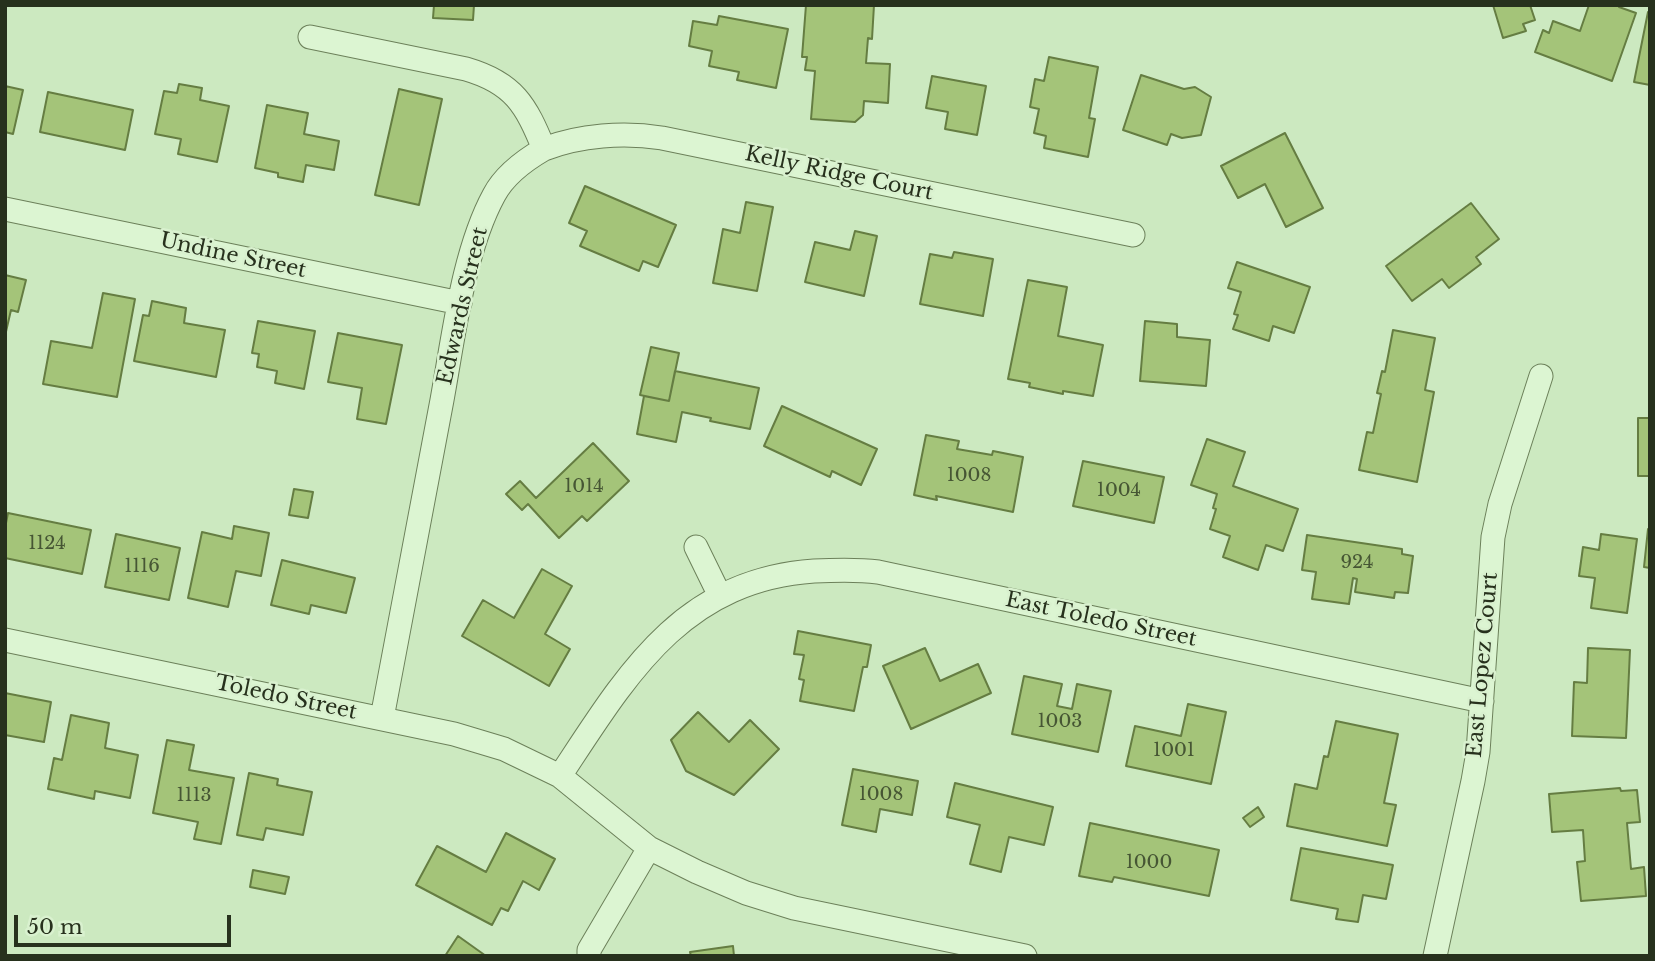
<!DOCTYPE html>
<html>
<head>
<meta charset="utf-8">
<style>
  body { margin:0 }
  #map { position:relative; width:1655px; height:961px; overflow:hidden; background:#cce9c0; font-family:"Libre Baskerville",serif }
  canvas { display:block }
  .frame { position:absolute; inset:0; border:7px solid #27311d; pointer-events:none }
  .scale { position:absolute; left:14px; top:915px; width:217px; height:32px; box-sizing:border-box; border:4px solid #27311d; border-top:0; padding-left:9px; font-size:21px; line-height:24px; white-space:nowrap; color:#27311d; -webkit-text-stroke:5px #d9f1cf; paint-order:stroke }
</style>
</head>
<body>
<div id="map">
<canvas width="1655" height="961"></canvas>
<div class="frame"></div>
<div class="scale">50 m</div>
</div>
<script>
const ctx = document.querySelector('canvas').getContext('2d');
ctx.lineJoin = 'round';
function fill(path, color) { ctx.fillStyle = color; ctx.fill(path, 'evenodd'); }
function stroke(path, color, width, dash) { ctx.strokeStyle = color; ctx.lineWidth = width; ctx.lineCap = dash ? 'butt' : 'round'; ctx.setLineDash(dash || []); ctx.stroke(path); }
function drawText(font, color, halo, rows, align = 'center') {
  ctx.font = font + ' "Libre Baskerville",serif'; ctx.lineWidth = 5; ctx.setLineDash([]); ctx.textBaseline = 'middle'; ctx.strokeStyle = halo; ctx.fillStyle = color; for (const [text, x, y, turn = 0] of rows) {
    ctx.save(); ctx.translate(x, y); ctx.rotate((+turn || 0) * Math.PI / 180); ctx.textAlign = isNaN(turn) ? turn : align; if (halo) ctx.strokeText(text, 0, 0); ctx.fillText(text, 0, 0); ctx.restore();
  }
}
const building = new Path2D(`
  M 434,5 L 474,5 L 473,20 L 433,18 Z
  M 806,5 L 874,5 L 872,39 L 868,38 L 866,63 L 890,64 L 888,103 L 864,101 L 863,115 L 855,122 L 811,119 L 815,71 L 805,70 L 807,57 L 802,57 Z
  M 1493,5 L 1530,5 L 1535,20 L 1523,24 L 1526,31 L 1503,38 Z
  M 1589,5 L 1620,5 L 1619,7 L 1636,13 L 1612,81 L 1535,52 L 1543,30 L 1549,33 L 1553,21 L 1580,31 Z
  M 1648,12 L 1650,13 L 1650,85 L 1634,82 Z
  M 719,16 L 788,29 L 776,88 L 737,80 L 739,72 L 709,66 L 712,51 L 689,46 L 693,21 L 717,25 Z
  M 1049,57 L 1098,67 L 1089,118 L 1095,119 L 1088,157 L 1044,148 L 1046,136 L 1034,133 L 1039,109 L 1030,107 L 1035,79 L 1044,81 Z
  M 1141,75 L 1184,89 L 1195,87 L 1211,97 L 1201,135 L 1182,138 L 1171,134 L 1167,145 L 1123,130 Z
  M 932,76 L 986,86 L 977,135 L 945,129 L 948,112 L 926,108 Z
  M 179,84 L 202,88 L 200,100 L 229,106 L 217,162 L 178,154 L 181,139 L 155,134 L 164,91 L 177,93 Z
  M 5,86 L 23,90 L 13,134 L 5,132 Z
  M 399,89 L 442,99 L 419,205 L 375,195 Z
  M 48,92 L 133,110 L 125,150 L 40,132 Z
  M 267,105 L 308,113 L 304,134 L 339,141 L 334,170 L 306,165 L 303,182 L 278,177 L 278,173 L 255,168 Z
  M 1285,133 L 1323,208 L 1286,227 L 1265,184 L 1238,198 L 1221,166 Z
  M 585,186 L 676,225 L 658,267 L 643,261 L 639,271 L 580,246 L 587,231 L 569,223 Z
  M 746,202 L 773,207 L 757,291 L 713,283 L 723,229 L 740,233 Z
  M 1471,203 L 1499,239 L 1476,257 L 1481,264 L 1449,288 L 1442,279 L 1412,301 L 1386,266 Z
  M 855,231 L 877,236 L 864,296 L 805,282 L 815,242 L 850,250 Z
  M 954,252 L 993,259 L 983,316 L 920,304 L 930,254 L 952,258 Z
  M 1237,262 L 1310,287 L 1294,333 L 1273,326 L 1269,341 L 1233,329 L 1238,315 L 1234,314 L 1241,292 L 1228,288 Z
  M 5,275 L 26,280 L 18,312 L 11,310 L 5,336 Z
  M 1028,280 L 1067,287 L 1058,336 L 1103,345 L 1093,396 L 1063,391 L 1063,394 L 1029,387 L 1030,383 L 1008,379 Z
  M 103,293 L 135,299 L 117,397 L 43,384 L 51,341 L 92,348 Z
  M 152,301 L 186,308 L 184,323 L 225,330 L 216,377 L 134,361 L 143,315 L 149,316 Z
  M 258,321 L 315,331 L 304,389 L 275,383 L 277,371 L 257,367 L 259,354 L 252,353 Z
  M 1145,321 L 1177,324 L 1177,337 L 1210,340 L 1206,386 L 1140,381 Z
  M 1393,330 L 1435,338 L 1425,390 L 1434,392 L 1417,482 L 1359,470 L 1367,432 L 1373,433 L 1381,394 L 1377,393 L 1382,371 L 1385,372 Z
  M 338,333 L 402,345 L 386,424 L 357,419 L 362,388 L 328,382 Z
  M 651,347 L 679,353 L 669,401 L 640,395 Z
  M 675,371 L 759,388 L 750,429 L 710,421 L 711,418 L 682,412 L 676,442 L 637,434 L 644,396 L 669,401 Z
  M 782,406 L 877,449 L 861,485 L 832,471 L 830,477 L 764,446 Z
  M 1638,418 L 1650,418 L 1650,476 L 1638,476 Z
  M 926,435 L 959,441 L 957,449 L 992,455 L 993,451 L 1023,457 L 1013,512 L 936,496 L 937,500 L 914,495 Z
  M 1207,439 L 1245,452 L 1233,486 L 1298,509 L 1283,551 L 1266,545 L 1258,570 L 1223,557 L 1230,536 L 1210,529 L 1216,509 L 1213,508 L 1217,494 L 1191,485 Z
  M 593,443 L 629,481 L 587,521 L 582,516 L 559,538 L 528,504 L 522,510 L 506,494 L 520,481 L 536,498 Z
  M 1083,461 L 1164,477 L 1154,523 L 1073,506 Z
  M 294,489 L 313,492 L 308,518 L 289,515 Z
  M 8,513 L 91,530 L 82,574 L 5,558 L 5,528 Z
  M 234,526 L 269,533 L 261,576 L 236,571 L 228,607 L 188,598 L 202,532 L 232,539 Z
  M 1648,529 L 1650,529 L 1650,568 L 1644,567 Z
  M 116,534 L 180,548 L 169,600 L 105,587 Z
  M 1601,534 L 1637,539 L 1627,613 L 1591,608 L 1595,578 L 1579,576 L 1583,547 L 1599,550 Z
  M 1307,535 L 1402,549 L 1402,554 L 1413,556 L 1408,593 L 1395,592 L 1394,598 L 1355,592 L 1357,579 L 1353,578 L 1349,604 L 1312,599 L 1316,572 L 1302,570 Z
  M 282,560 L 355,578 L 346,613 L 311,605 L 309,614 L 271,605 Z
  M 542,569 L 572,586 L 545,634 L 570,649 L 549,686 L 462,636 L 483,600 L 514,618 Z
  M 798,631 L 871,645 L 867,667 L 863,667 L 854,711 L 800,701 L 804,680 L 799,679 L 804,655 L 794,654 Z
  M 925,648 L 940,681 L 978,664 L 991,693 L 911,729 L 883,666 Z
  M 1588,648 L 1630,650 L 1626,738 L 1572,736 L 1574,682 L 1587,683 Z
  M 1024,676 L 1062,684 L 1057,706 L 1072,709 L 1077,684 L 1111,691 L 1098,752 L 1012,734 Z
  M 5,693 L 51,702 L 44,742 L 5,735 Z
  M 1188,704 L 1226,712 L 1211,784 L 1126,766 L 1135,726 L 1181,736 Z
  M 698,712 L 729,742 L 750,720 L 779,749 L 734,795 L 686,771 L 671,740 Z
  M 71,715 L 109,723 L 105,748 L 138,755 L 130,798 L 95,791 L 94,799 L 48,789 L 54,758 L 62,760 Z
  M 1336,721 L 1398,734 L 1384,803 L 1396,805 L 1387,846 L 1287,826 L 1295,784 L 1317,789 L 1324,756 L 1328,757 Z
  M 167,740 L 194,745 L 189,770 L 234,778 L 221,844 L 194,839 L 198,822 L 153,813 Z
  M 853,769 L 918,781 L 912,815 L 880,809 L 876,832 L 842,825 Z
  M 249,773 L 278,779 L 277,785 L 312,792 L 303,835 L 266,828 L 263,840 L 237,835 Z
  M 955,783 L 1053,807 L 1044,845 L 1009,837 L 1001,872 L 970,864 L 980,825 L 947,817 Z
  M 1620,788 L 1621,791 L 1637,790 L 1640,822 L 1627,823 L 1631,869 L 1644,867 L 1646,896 L 1581,901 L 1577,862 L 1585,861 L 1583,830 L 1552,832 L 1549,794 Z
  M 1258,807 L 1264,817 L 1250,827 L 1243,818 Z
  M 1090,823 L 1219,850 L 1209,896 L 1114,877 L 1112,882 L 1079,876 Z
  M 506,833 L 555,859 L 539,890 L 523,881 L 508,911 L 501,908 L 492,925 L 416,885 L 437,846 L 486,872 Z
  M 1301,848 L 1393,865 L 1386,899 L 1363,895 L 1358,922 L 1336,919 L 1338,909 L 1291,900 Z
  M 253,870 L 289,877 L 285,894 L 250,887 Z
  M 458,936 L 486,956 L 445,956 Z
  M 733,946 L 734,956 L 691,956 L 690,952 Z`);
fill(building, '#a4c479');
stroke(building, '#657d42', 2);
const minor = new Path2D(`
  M 310,37 L 466,69 C 514,83 526,105 544,149 C 525,160 505,174 494,195 C 463,252 454,335 442,400 C 422,506 402,612 382,718
  M 544,149 C 580,135 624,132 662,138 L 1133,235
  M 5,209 L 460,303
  M 696,547 L 720,596
  M 5,640 L 454,734 L 504,749 L 560,776 L 649,848 L 697,872 L 746,893 L 794,908 L 1025,956
  M 560,776 C 626,676 681,580 814,571 C 835,570 856,569 878,572 L 1482,701
  M 589,956 L 589,950 L 649,848
  M 1435,956 L 1473,781 L 1478,752 L 1493,537 L 1500,504 L 1541,376`);
stroke(minor, '#6c805a', 25);
stroke(minor, '#dcf5d2', 23);
drawText('18px', '#465634', null, [
  ["1008",969,476],
  ["1014",584,487],
  ["1004",1119,491],
  ["1124",47,544],
  ["924",1357,563],
  ["1116",142,567],
  ["1003",1060,722],
  ["1001",1174,751],
  ["1008",881,795],
  ["1113",194,796],
  ["1000",1149,863]
]);
drawText('21px', '#27311d', '#d9f1cf', [
  ["Kelly Ridge Court",839,174,12],
  ["Undine Street",233,256,12],
  ["Edwards Street",463,306,-77],
  ["East Toledo Street",1101,620,12],
  ["East Lopez Court",1483,665,-85],
  ["Toledo Street",286,698,12]
]);
</script>
</body>
</html>
